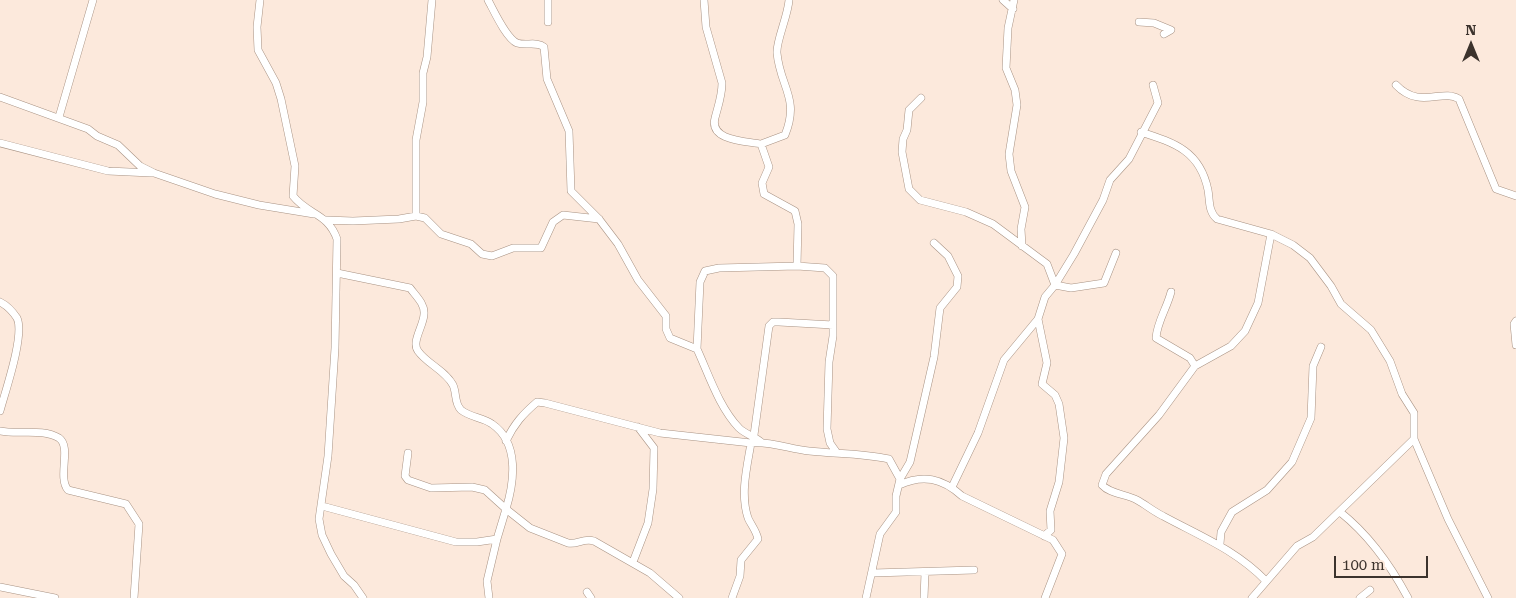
<!DOCTYPE html>
<html>
<head>
<meta charset="utf-8">
<style>
  body { margin:0 }
  #map { position:relative; width:1516px; height:598px; overflow:hidden; background:#fce9dc; font-family:"Roboto Serif",serif }
  canvas { display:block }
  .north { position:absolute; left:1446px; top:20px; width:50px; height:50px; -webkit-text-stroke:4px #fce9dc; paint-order:stroke; rotate:0deg; font-size:14px; font-weight:700; line-height:20px; text-align:center; color:#3c332d }
  .north::after { content:''; display:block; margin:auto; width:18px; height:22px; background:#3c332d; clip-path:polygon(50% 0,100% 100%,50% 72%,0 100%) }
  .scale { position:absolute; left:1334px; top:556px; width:94px; height:22px; box-sizing:border-box; border:2px solid #3c332d; border-top:0; padding-left:6px; font-size:15px; line-height:18px; white-space:nowrap; color:#3c332d; -webkit-text-stroke:4px #fce9dc; paint-order:stroke }
</style>
</head>
<body>
<div id="map">
<canvas width="1516" height="598"></canvas>
<div class="north">N</div>
<div class="scale">100 m</div>
</div>
<script>
const ctx = document.querySelector('canvas').getContext('2d');
ctx.lineJoin = 'round';
function stroke(path, color, width, dash) { ctx.strokeStyle = color; ctx.lineWidth = width; ctx.lineCap = dash ? 'butt' : 'round'; ctx.setLineDash(dash || []); ctx.stroke(path); }
const street = new Path2D(`
  M 260,0 L 257,27 L 258,50 L 276,83 L 281,99 L 295,166 L 293,196 C 308,215 328,213 337,239 L 335,348 L 328,456 L 319,519 L 322,535 L 331,554 L 344,576 L 354,585 L 363,598
  M 488,0 C 494,11 506,38 517,43 C 526,46 537,41 544,47 L 547,79 L 569,131 L 571,191 L 599,219 L 618,244 L 638,280 L 666,316 L 666,329 L 670,338 L 697,349 C 709,375 719,407 739,428 C 745,434 754,436 761,442
  M 704,0 L 706,27 L 722,83 C 722,96 718,106 715,118 C 709,141 746,141 761,144 L 769,167 L 762,183 L 764,194 L 795,211 L 798,224 L 797,266
  M 1003,0 L 1013,9
  M 1014,0 L 1008,28 L 1006,68 L 1015,90 L 1017,105 L 1009,154 L 1011,171 L 1025,207 L 1021,229 L 1022,246
  M 548,22 L 548,0
  M 1139,22 L 1154,23 L 1171,30 L 1164,34
  M 1396,85 C 1420,110 1442,88 1459,99 L 1496,189 L 1516,196
  M 0,97 L 88,129 L 97,136 L 118,145 L 140,166 L 154,173 L 215,194 L 259,205 L 314,214
  M 921,98 L 909,110 L 907,130 L 903,139 L 902,152 L 909,189 L 920,200 L 966,212 L 993,224 L 1047,264 L 1055,285 L 1071,288 L 1104,283 L 1116,253
  M 59,117 L 93,0
  M 1141,132 C 1175,143 1200,151 1208,190 C 1210,201 1208,211 1217,219 L 1271,234 L 1293,245 L 1310,258 L 1331,286 L 1341,304 L 1371,330 L 1390,361 L 1402,394 L 1414,413 L 1414,439 L 1448,519 L 1488,598
  M 0,143 L 108,171 L 151,173
  M 761,144 L 785,135 C 800,98 780,87 777,53 C 776,41 788,16 789,0
  M 416,216 L 416,140 L 423,102 L 423,73 L 427,57 L 432,0
  M 326,220 L 353,221 L 399,219 L 416,216 L 425,218 L 441,234 L 471,244 L 482,254 L 492,256 L 513,248 L 541,248 L 553,222 L 563,215 L 599,219
  M 337,273 L 410,288 C 416,296 425,304 424,314 C 424,325 411,342 418,351 C 427,364 445,370 453,385 C 457,394 454,403 461,410 C 471,418 483,417 492,424 C 520,443 514,483 506,509 L 530,528 L 568,543 C 577,545 583,538 594,541 L 650,573 L 679,598
  M 1171,292 C 1167,308 1157,322 1156,338 L 1190,358 L 1195,366
  M 0,302 C 6,305 13,312 17,318 C 25,335 5,392 0,411
  M 1038,319 L 1047,363 L 1042,384 L 1055,395 L 1059,404 L 1064,438 L 1059,482 L 1050,511 L 1051,530 L 1044,536
  M 1516,321 L 1514,324 L 1516,345
  M 697,349 L 700,282 L 705,271 L 719,268 L 797,266 L 825,268 L 833,276 L 833,336 L 829,362 L 827,429 L 830,443 L 837,453
  M 0,431 C 18,435 42,428 59,438 C 72,447 57,477 68,490 L 126,504 L 139,524 L 134,598
  M 754,435 L 769,326 L 773,322 L 779,322 L 833,325
  M 506,441 C 514,424 523,414 537,402 L 545,403 L 660,433 L 751,443 C 770,441 790,449 809,451 C 836,454 862,453 889,459 L 900,479
  M 899,485 C 923,474 942,478 962,496 L 1053,540 L 1062,554 L 1045,598
  M 952,487 L 978,433 L 1004,360 L 1038,319 L 1045,297 L 1055,285 L 1074,254 L 1103,200 L 1110,180 L 1129,159 L 1158,103 L 1153,85
  M 322,506 L 456,542 L 477,542 L 497,539 L 506,509 L 485,490 L 472,487 L 431,488 L 408,480 L 405,476 L 408,453
  M 1340,512 C 1369,535 1391,566 1408,598
  M 1220,544 L 1221,532 L 1232,512 L 1267,490 L 1292,462 L 1311,418 L 1313,366 L 1321,347
  M 633,562 L 648,523 L 653,489 L 654,448 L 638,427
  M 873,573 L 974,570
  M 1266,581 C 1236,550 1200,536 1163,516 C 1153,511 1146,505 1137,500 C 1126,494 1110,494 1102,485 L 1106,474 L 1159,415 L 1195,366 L 1231,346 L 1245,331 L 1258,303 L 1271,234
  M 0,587 L 55,598
  M 587,592 L 591,598
  M 489,598 L 487,581 L 497,539
  M 732,598 L 740,576 L 741,560 L 758,539 C 756,530 751,525 748,518 C 740,494 747,467 751,443
  M 866,598 L 880,534 L 896,512 L 896,496 L 900,479 L 910,462 L 934,357 L 940,308 L 957,287 L 958,276 L 948,256 L 934,243
  M 924,598 L 925,573
  M 1252,598 L 1297,546 L 1313,537 L 1414,439
  M 1360,598 L 1370,590`);
stroke(street, '#a89283', 8);
stroke(street, '#fff', 7);
</script>
</body>
</html>
